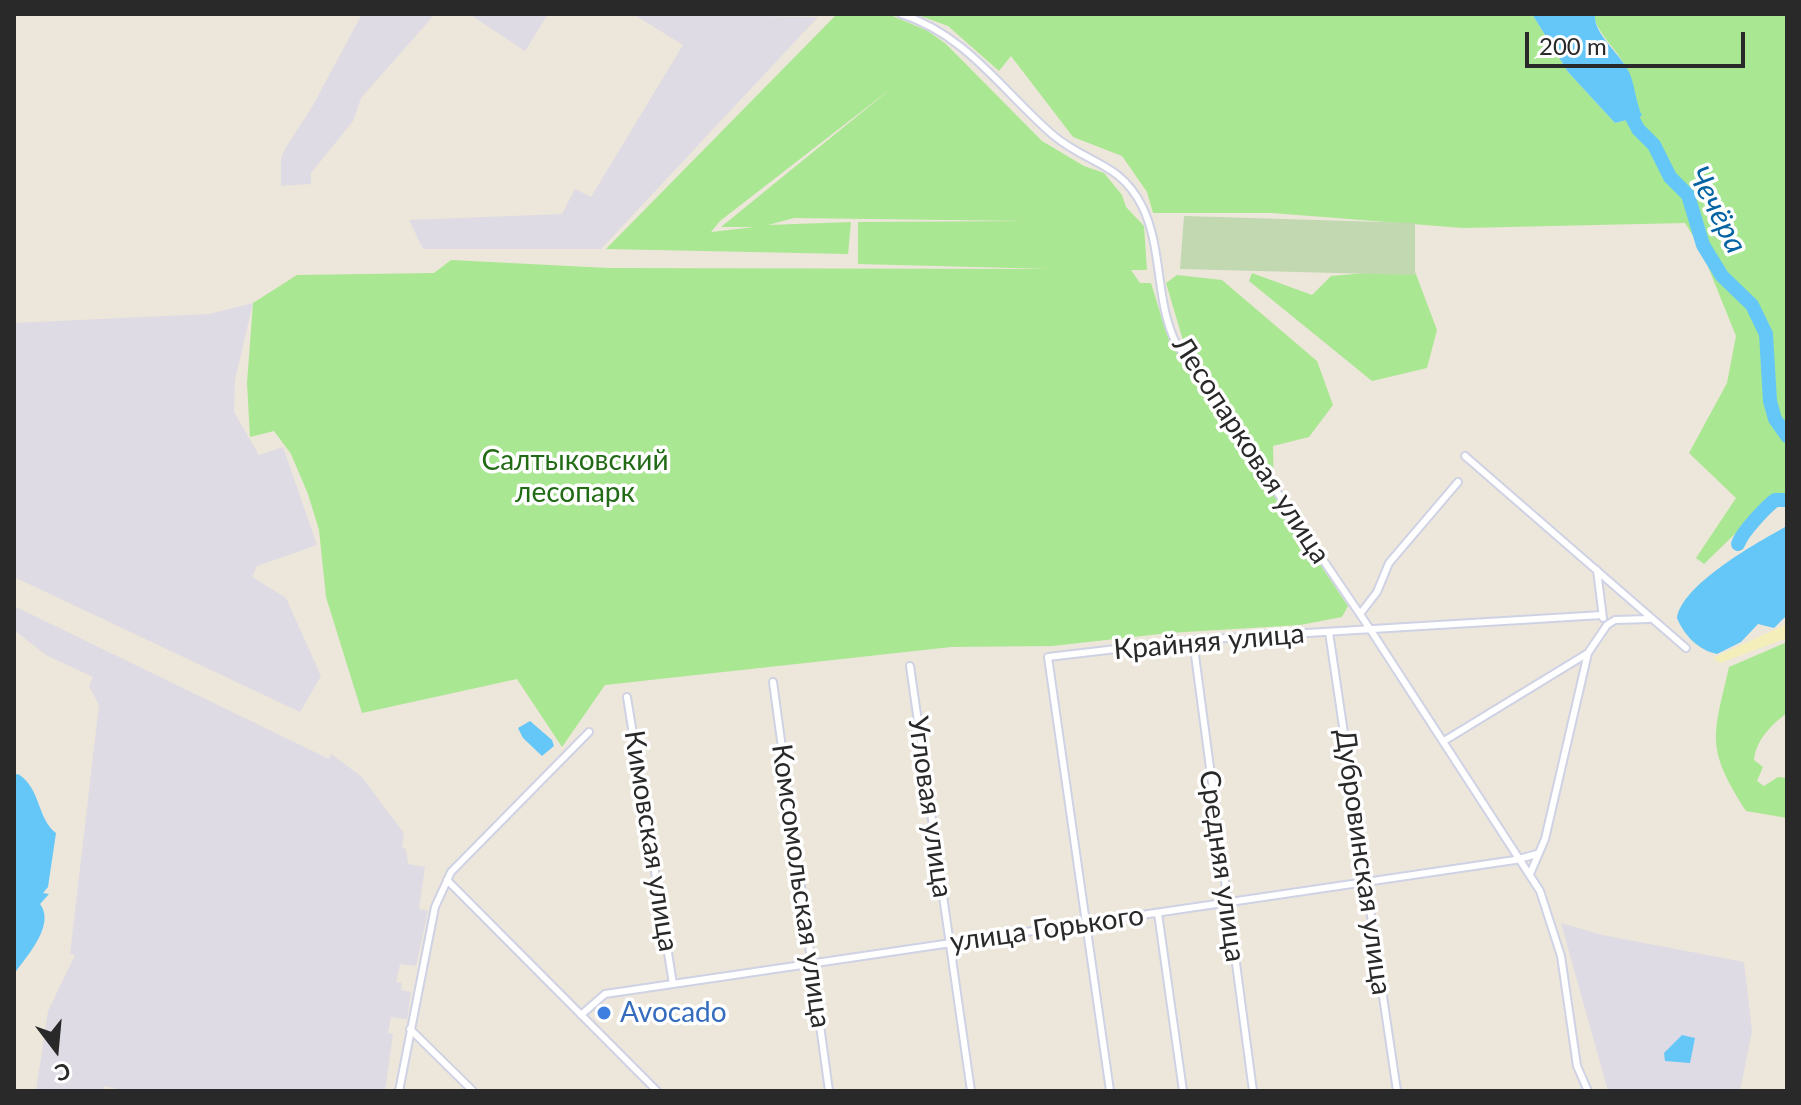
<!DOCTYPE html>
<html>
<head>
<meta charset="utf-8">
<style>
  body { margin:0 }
  #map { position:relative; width:1801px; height:1105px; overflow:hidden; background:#ede6da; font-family:Lato,sans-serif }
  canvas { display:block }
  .frame { position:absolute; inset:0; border:16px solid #292929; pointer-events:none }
  .north { position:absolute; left:16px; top:1009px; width:80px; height:80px; -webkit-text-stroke:6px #fff; paint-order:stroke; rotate:164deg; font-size:22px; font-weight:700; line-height:32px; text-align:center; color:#292929 }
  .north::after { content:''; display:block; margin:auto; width:28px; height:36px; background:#292929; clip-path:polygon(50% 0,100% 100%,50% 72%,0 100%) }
  .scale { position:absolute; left:1525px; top:32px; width:220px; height:36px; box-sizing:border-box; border:4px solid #292929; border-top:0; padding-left:10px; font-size:24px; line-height:28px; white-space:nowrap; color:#292929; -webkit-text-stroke:6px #fff; paint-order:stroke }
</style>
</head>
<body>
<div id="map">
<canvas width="1801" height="1105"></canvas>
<div class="frame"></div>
<div class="north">С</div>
<div class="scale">200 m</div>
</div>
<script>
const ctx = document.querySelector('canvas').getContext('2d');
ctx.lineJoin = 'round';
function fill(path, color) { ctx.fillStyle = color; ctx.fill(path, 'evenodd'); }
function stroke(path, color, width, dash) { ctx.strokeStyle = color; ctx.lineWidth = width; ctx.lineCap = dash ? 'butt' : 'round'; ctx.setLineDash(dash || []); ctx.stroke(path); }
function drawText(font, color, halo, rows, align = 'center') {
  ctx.font = font + ' Lato,sans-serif'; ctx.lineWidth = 7; ctx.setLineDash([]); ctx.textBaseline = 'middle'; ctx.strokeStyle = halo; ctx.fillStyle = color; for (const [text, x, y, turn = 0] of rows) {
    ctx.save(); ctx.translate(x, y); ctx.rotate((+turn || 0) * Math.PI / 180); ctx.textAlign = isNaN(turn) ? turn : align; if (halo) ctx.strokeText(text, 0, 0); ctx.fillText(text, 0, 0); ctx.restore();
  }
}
fill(new Path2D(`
  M 362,14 L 435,14 L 361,98 L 353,121 L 311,173 L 311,184 L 281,186 L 281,158 L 286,147 L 312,107 Z
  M 469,14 L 548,14 L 525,51 Z
  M 633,14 L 818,17 L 601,249 L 423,249 L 409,220 L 562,214 L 575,189 L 591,197 L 683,45 Z
  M 253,303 L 235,380 L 234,412 L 259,455 L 283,447 L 317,545 L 257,566 L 252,577 L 286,598 L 321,676 L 300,712 L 14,577 L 14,323 L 209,314 Z
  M 18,608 L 329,759 L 331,754 L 362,777 L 391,816 L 404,833 L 402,848 L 406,849 L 408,864 L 425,867 L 419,909 L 428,911 L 416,966 L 400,964 L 396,982 L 402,983 L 401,990 L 411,992 L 407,1019 L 391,1017 L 388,1033 L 393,1034 L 385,1091 L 124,1091 L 105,1086 L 103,1091 L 36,1091 L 48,1011 L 75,955 L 70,954 L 99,705 L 89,686 L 93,677 L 46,655 L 14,630 L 14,609 Z
  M 1561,923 L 1602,935 L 1744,962 L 1752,1031 L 1740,1091 L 1608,1091 Z`), '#dedbe4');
fill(new Path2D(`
  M 837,14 L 888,14 L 928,31 L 946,44 L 1042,141 L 1084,166 L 1104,173 L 1122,195 L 1126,207 L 1144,226 L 1147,270 L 1131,270 L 1140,283 L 1151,283 L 1167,335 L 1176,350 L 1185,347 L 1166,283 L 1177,275 L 1222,280 L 1317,361 L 1333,405 L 1309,437 L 1273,446 L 1274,496 L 1348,606 L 1342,617 L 1300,625 L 1169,633 L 1052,646 L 951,647 L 605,685 L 562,747 L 517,679 L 362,713 L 326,597 L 319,530 L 308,494 L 291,454 L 274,431 L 250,437 L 247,383 L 253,303 L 297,275 L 434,273 L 451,260 L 608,268 L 1051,269 L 858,264 L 858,222 L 1026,221 L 794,218 L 768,225 L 851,222 L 848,254 L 606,249 ZM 893,87 L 721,227 L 755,227 L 711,232 L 720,221 Z
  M 915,14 L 1532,14 L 1568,72 L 1615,123 L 1641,116 C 1636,102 1634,85 1629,73 C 1619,50 1598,36 1593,14 L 1787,14 L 1787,495 L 1771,499 L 1704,564 L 1696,558 L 1736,498 L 1689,453 L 1727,383 L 1736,336 L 1700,247 L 1685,223 L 1463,228 L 1272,213 L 1153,213 L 1147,192 L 1122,156 L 1073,137 L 1011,56 L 999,71 L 948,26 Z
  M 1414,269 L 1437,330 L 1427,368 L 1372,381 L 1249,281 L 1252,273 L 1312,295 L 1331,276 Z
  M 1787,642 L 1787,713 C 1771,725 1756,740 1754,760 L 1763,767 L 1757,781 L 1764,786 L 1778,777 L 1787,778 L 1787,818 L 1746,811 C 1705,747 1713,737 1729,667 Z`), '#aae792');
fill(new Path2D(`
  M 1787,624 L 1787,638 L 1720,663 L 1713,658 Z`), '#f4efba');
fill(new Path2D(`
  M 1184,216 L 1415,223 L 1415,275 L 1180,269 Z`), '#c1d8b0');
fill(new Path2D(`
  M 1532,14 L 1595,15 C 1593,34 1622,55 1630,74 C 1635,87 1636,102 1642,116 L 1615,123 L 1568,72 Z
  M 1787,526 L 1787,615 L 1774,628 L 1758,624 L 1741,642 L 1717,654 C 1698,650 1684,635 1677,618 C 1682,584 1758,542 1787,526 Z
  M 530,721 L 552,740 L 554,746 L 542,756 L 523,738 L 518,728 Z
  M 18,774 C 41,788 37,819 56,833 L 48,887 L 43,893 L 49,894 L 40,904 C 56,925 26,957 14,974 L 14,775 Z
  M 1682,1035 L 1695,1038 L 1690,1063 L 1665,1061 L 1664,1053 Z`), '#65c7f7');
stroke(new Path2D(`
  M 1624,102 L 1638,129 L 1654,145 L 1670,177 L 1688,195 L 1703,245 L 1722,276 L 1752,305 L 1766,334 L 1770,401 L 1775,419 L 1787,436
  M 1738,544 C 1742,532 1765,508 1775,500 L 1787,500`), '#65c7f7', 14);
const street = new Path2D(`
  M 901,14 C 967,35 1003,92 1053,135 C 1087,164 1120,162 1142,206 C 1163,248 1155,301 1176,343 L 1370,629 L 1540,891 L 1561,956 L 1577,1066 L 1588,1091
  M 1465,456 L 1686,648
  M 1597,570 L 1603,618
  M 1360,614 L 1377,592 L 1389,563 L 1458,482
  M 1329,632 L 1397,1091
  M 1193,640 L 1253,1091
  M 910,666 L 971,1091
  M 773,682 L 829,1091
  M 627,697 L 673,984
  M 1444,741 L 1588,653
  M 1530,874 L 1545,839 L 1588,653 L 1607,625 L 1615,620 L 1649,619
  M 447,880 L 657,1091
  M 1158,913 L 1183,1091
  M 581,1015 L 605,994 L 1515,860 L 1537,854
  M 410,1029 L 473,1091
  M 399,1091 L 435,907 L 451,872 L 589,732
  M 1110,1091 L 1048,657 L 1193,640 L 1602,615`);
stroke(street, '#cfd2e4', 10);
stroke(street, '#fff', 6);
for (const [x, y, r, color] of [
  [604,1013,8,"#3f7fe0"]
]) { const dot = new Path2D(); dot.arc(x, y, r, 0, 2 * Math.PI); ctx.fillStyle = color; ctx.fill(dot); stroke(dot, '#fff', 3); }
drawText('28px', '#292929', '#fff', [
  ["Лесопарковая улица",1251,450,57],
  ["Крайняя улица",1209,642,-5],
  ["Угловая улица",930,807,82],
  ["Кимовская улица",651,841,81],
  ["Дубровинская улица",1363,862,82],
  ["Средняя улица",1222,866,82],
  ["Комсомольская улица",801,886,82],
  ["улица Горького",1047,929,-8]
]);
drawText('28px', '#226b15', '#fff', [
  ["Салтыковский",575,461],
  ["лесопарк",575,493]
]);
drawText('28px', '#366cbe', '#fff', [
  ["Avocado",620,1013]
], 'left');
drawText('italic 30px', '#0463a3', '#fff', [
  ["Чечёра",1717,210,63]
]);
</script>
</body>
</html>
